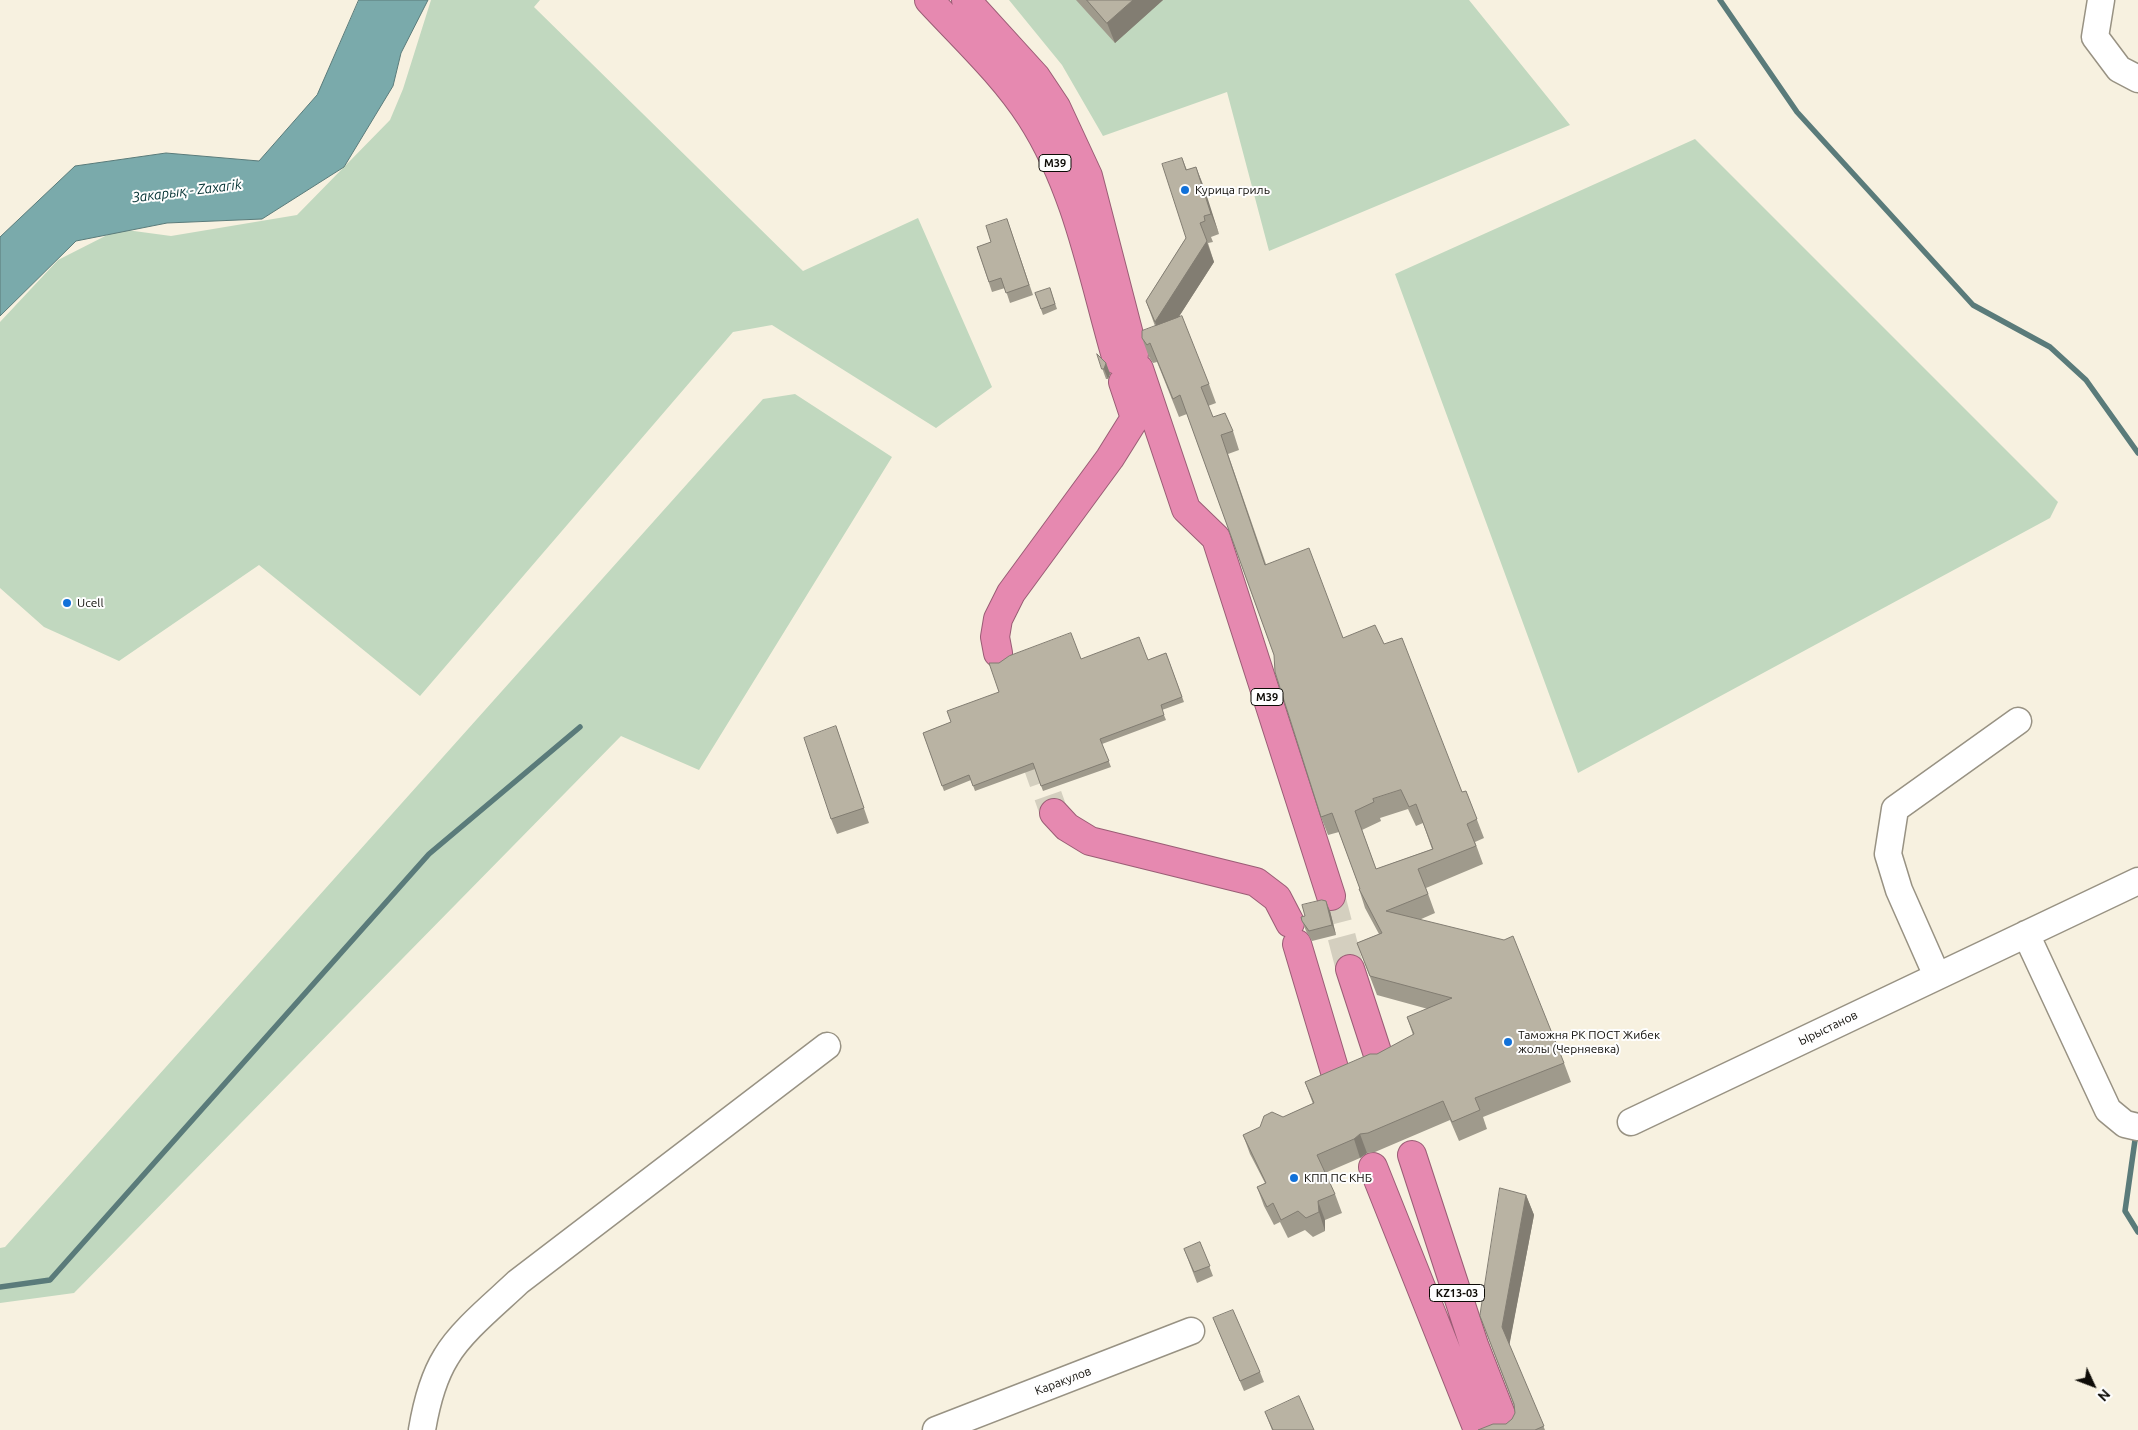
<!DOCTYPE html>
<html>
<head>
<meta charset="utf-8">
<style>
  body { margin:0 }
  #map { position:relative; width:2138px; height:1430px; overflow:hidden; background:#f7f1e0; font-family:Ubuntu,sans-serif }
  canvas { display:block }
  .north { position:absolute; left:2068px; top:1360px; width:50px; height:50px; -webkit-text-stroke:4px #fefefe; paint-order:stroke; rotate:133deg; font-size:14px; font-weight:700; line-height:20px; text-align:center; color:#0e0c07 }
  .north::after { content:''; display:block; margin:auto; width:18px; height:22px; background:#0e0c07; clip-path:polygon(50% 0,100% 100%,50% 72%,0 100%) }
</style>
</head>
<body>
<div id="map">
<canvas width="2138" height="1430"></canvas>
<div class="north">N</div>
</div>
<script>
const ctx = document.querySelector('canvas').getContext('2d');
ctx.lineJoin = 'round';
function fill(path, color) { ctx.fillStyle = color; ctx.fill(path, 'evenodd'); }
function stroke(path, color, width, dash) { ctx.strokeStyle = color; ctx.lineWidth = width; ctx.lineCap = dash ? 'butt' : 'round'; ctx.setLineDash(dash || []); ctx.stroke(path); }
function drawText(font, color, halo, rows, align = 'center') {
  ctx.font = font + ' Ubuntu,sans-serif'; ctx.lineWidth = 4; ctx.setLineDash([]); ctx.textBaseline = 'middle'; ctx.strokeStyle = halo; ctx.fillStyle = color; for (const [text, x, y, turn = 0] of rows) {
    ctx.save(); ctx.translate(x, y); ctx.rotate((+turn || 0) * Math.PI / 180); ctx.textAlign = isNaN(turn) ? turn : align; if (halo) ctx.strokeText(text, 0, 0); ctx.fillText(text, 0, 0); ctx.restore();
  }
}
fill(new Path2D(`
  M 431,0 L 540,0 L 534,7 L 803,271 L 918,218 L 992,387 L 936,428 L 772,325 L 733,332 L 420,696 L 259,565 L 119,661 L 44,627 L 0,588 L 0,322 L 58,260 L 119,229 L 171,236 L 297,215 L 390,120 L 403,89 Z
  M 1009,0 L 1469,0 L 1570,125 L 1269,251 L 1227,92 L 1103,136 L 1062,65 Z
  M 1695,139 L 2058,502 L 2050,518 L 1578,773 L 1395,274 Z
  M 795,394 L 892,457 L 699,770 L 621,736 L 74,1293 L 0,1303 L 0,1248 L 5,1247 L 763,399 Z`), '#c1d8bf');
const water = new Path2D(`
  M 359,0 L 428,0 L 401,53 L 393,86 L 344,167 L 262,219 L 167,223 L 76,241 L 0,316 L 0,237 L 75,166 L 166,153 L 259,161 L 317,95 Z`);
fill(water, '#7aaaab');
stroke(water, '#5a7b7a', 1);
stroke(new Path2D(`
  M 1720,0 L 1797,112 L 1973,305 L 2050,347 L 2086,380 L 2138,453
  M 2136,1133 L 2125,1211 L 2138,1232
  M 0,1287 L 50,1280 L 429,854 L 580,727`), '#5a7b7a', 5.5);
stroke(new Path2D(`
  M 1034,756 L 1054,813
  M 1331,896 L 1350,969`), '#d4cfbf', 28, [28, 14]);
const minor = new Path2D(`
  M 2101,0 L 2095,37 L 2119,69 L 2138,79
  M 2026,934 L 2108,1110 L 2125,1124 L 2138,1127
  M 1937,976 L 1899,890 L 1888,854 L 1895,809 L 2018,721
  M 1631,1122 L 2138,881
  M 422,1430 C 426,1406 433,1378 446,1357 C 461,1331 496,1303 518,1282 L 827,1046
  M 936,1430 L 1191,1331`);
const highway = new Path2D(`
  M 929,0 C 964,38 1003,74 1031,117 C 1078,190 1093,278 1117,360
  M 966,0 L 1036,77 L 1056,107 L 1088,176 L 1134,354
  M 1139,369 L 1186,509 L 1216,538 L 1331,896
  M 998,653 L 995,637 L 998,619 L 1011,593 L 1110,458 L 1135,418 L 1123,382
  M 1054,813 L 1067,827 L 1090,841 L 1256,882 L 1277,898 L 1290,923
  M 1297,944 L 1336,1075
  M 1350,969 L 1379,1058
  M 1412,1155 L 1474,1345 L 1507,1430
  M 1373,1167 L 1478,1430`);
stroke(minor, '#989283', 29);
stroke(highway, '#9a5d75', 30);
stroke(minor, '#fff', 26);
stroke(highway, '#e689b0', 28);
fill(new Path2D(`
  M 1076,0 L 1163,0 L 1115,43 Z
  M 1182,158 L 1187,170 L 1196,167 L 1219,234 L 1211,237 L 1213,242 L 1208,243 L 1214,262 L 1178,318 L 1209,384 L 1216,403 L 1208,406 L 1213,417 L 1233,431 L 1239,450 L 1228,454 L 1266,564 L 1343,638 L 1384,644 L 1462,792 L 1466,791 L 1484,838 L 1475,842 L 1483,864 L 1426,888 L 1435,913 L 1419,920 L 1564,1063 L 1571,1082 L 1483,1117 L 1487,1129 L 1459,1141 L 1450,1120 L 1375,1152 L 1367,1153 L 1360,1158 L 1325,1173 L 1335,1194 L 1342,1213 L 1325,1220 L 1325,1231 L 1313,1237 L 1305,1230 L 1288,1238 L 1280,1222 L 1274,1225 L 1264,1206 L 1257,1187 L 1265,1183 L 1250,1154 L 1243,1135 L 1313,1104 L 1305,1082 L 1377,1054 L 1413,1035 L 1407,1017 L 1428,1009 L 1377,995 L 1357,943 L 1379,934 L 1365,908 L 1359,889 L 1360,889 L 1339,832 L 1328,835 L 1321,817 L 1274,655 L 1187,414 L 1179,417 L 1157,362 L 1153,363 L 1149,357 L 1142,338 L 1155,326 L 1146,301 L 1186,238 ZM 1408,809 L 1416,826 L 1423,823 L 1432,849 L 1376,869 L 1362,830 L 1381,821 L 1380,818 Z
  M 1007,219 L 1033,295 L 1010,303 L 1005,288 L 992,292 L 977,247 L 991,242 Z
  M 1050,288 L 1057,309 L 1043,315 L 1035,293 Z
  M 1097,354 L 1106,363 L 1110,374 L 1108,379 L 1106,379 Z
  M 1166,653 L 1184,702 L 1162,710 L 1166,720 L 1102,744 L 1111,767 L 1043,791 L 1035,769 L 975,791 L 971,780 L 944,791 L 923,733 L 951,722 L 999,692 L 1081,659 L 1148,660 Z
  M 836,726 L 869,823 L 837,834 L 831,819 Z
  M 1330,911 L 1336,935 L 1312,941 L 1306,931 L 1302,921 Z
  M 1526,1195 L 1534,1215 L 1509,1345 L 1545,1430 L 1478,1430 L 1506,1424 L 1512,1419 L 1515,1413 L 1514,1406 L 1480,1316 Z
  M 1200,1242 L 1213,1276 L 1197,1283 L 1184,1249 Z
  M 1213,1318 L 1260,1372 L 1264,1382 L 1244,1391 Z
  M 1265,1412 L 1314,1430 L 1272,1430 Z`), '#9f9a8c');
fill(new Path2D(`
  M 1133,0 L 1163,0 L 1115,43 L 1107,23 Z
  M 1196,167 L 1204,187 L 1219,234 L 1211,214 Z
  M 1200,223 L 1214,262 L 1162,343 L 1155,322 Z
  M 1106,363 L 1110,374 L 1108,379 L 1104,369 Z
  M 1326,901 L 1330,911 L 1336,935 L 1332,925 Z
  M 1360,1134 L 1367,1153 L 1360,1158 L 1354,1139 Z
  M 1526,1195 L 1534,1215 L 1509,1347 L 1502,1327 Z
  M 1318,1201 L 1325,1220 L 1325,1231 L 1319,1212 Z`), '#827d72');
const building = new Path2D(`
  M 1087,0 L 1133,0 L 1107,23 Z
  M 1182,158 L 1186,170 L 1196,167 L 1211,214 L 1204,216 L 1205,221 L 1200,223 L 1207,241 L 1155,322 L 1146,301 L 1186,238 L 1162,164 Z
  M 1007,219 L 1029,285 L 1006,293 L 1001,278 L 989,282 L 977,247 L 991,242 L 986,226 Z
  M 1050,288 L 1055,304 L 1041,309 L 1035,293 Z
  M 1182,316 L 1209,384 L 1201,387 L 1213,417 L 1225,413 L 1233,431 L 1221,435 L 1265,565 L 1309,548 L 1343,638 L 1375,625 L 1384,644 L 1402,638 L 1462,792 L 1466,791 L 1477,819 L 1467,824 L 1476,846 L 1418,869 L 1428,894 L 1386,911 L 1504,940 L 1513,936 L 1564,1063 L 1475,1098 L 1480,1110 L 1452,1122 L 1443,1101 L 1368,1133 L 1360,1134 L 1354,1139 L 1317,1155 L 1335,1194 L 1318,1201 L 1319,1212 L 1306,1218 L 1298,1211 L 1281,1220 L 1273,1203 L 1267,1207 L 1257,1187 L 1266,1183 L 1243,1135 L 1260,1127 L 1264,1116 L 1272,1112 L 1283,1117 L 1314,1103 L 1305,1082 L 1370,1054 L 1377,1054 L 1414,1034 L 1407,1017 L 1452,998 L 1370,976 L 1357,943 L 1382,933 L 1359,889 L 1360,889 L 1332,813 L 1321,817 L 1275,672 L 1274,655 L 1180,395 L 1173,399 L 1150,343 L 1147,345 L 1142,338 L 1142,331 ZM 1401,790 L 1409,807 L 1416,804 L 1433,849 L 1376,869 L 1355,811 L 1374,802 L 1373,799 Z
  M 1097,354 L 1106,363 L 1104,369 L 1102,369 Z
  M 1071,633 L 1081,659 L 1139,637 L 1148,660 L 1166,653 L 1182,697 L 1161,705 L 1164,715 L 1100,739 L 1109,761 L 1041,786 L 1033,763 L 973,786 L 969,775 L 942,786 L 923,733 L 951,722 L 947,711 L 999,692 L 989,663 L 999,663 L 1009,656 Z
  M 836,726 L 864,808 L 831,819 L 804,738 Z
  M 1322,900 L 1326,901 L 1332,925 L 1309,931 L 1302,921 L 1301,917 L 1305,916 L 1302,905 Z
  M 1500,1188 L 1526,1195 L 1502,1327 L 1544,1426 L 1535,1430 L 1478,1430 L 1493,1424 L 1506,1424 L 1512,1419 L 1515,1413 L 1514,1404 L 1480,1316 Z
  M 1200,1242 L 1210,1266 L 1194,1272 L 1184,1249 Z
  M 1233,1310 L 1260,1372 L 1240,1381 L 1213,1318 Z
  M 1299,1396 L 1314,1430 L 1273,1430 L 1265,1412 Z`);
fill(building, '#b9b3a3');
stroke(building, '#827d72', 1);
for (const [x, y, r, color] of [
  [1185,190,5,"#1171d9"],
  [67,603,5,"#1171d9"],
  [1508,1042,5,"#1171d9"],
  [1294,1178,5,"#1171d9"]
]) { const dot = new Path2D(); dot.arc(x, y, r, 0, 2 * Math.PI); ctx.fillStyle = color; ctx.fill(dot); stroke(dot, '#fefefe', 2); }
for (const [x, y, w] of [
  [1055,163,32],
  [1267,697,32],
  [1457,1293,55]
]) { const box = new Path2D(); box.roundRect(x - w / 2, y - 8.5, w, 17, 4); ctx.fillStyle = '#fefefe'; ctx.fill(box); stroke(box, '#0e0c07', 1); }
drawText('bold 11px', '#0e0c07', null, [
  ["M39",1055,163],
  ["M39",1267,697],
  ["KZ13-03",1457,1293]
]);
drawText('12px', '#0e0c07', '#fefefe', [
  ["Курица гриль",1195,190],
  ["Ucell",77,603],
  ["Таможня РК ПОСТ Жибек",1518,1035],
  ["жолы (Черняевка)",1518,1049],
  ["КПП ПС КНБ",1304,1178]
], 'left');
drawText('12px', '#0e0c07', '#fefefe', [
  ["Ырыстанов",1828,1028,-26],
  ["Каракулов",1063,1381,-21]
]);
drawText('italic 14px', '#003031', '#fefefe', [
  ["Закарық - Zaxarik",187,191,-7]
]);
</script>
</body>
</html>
